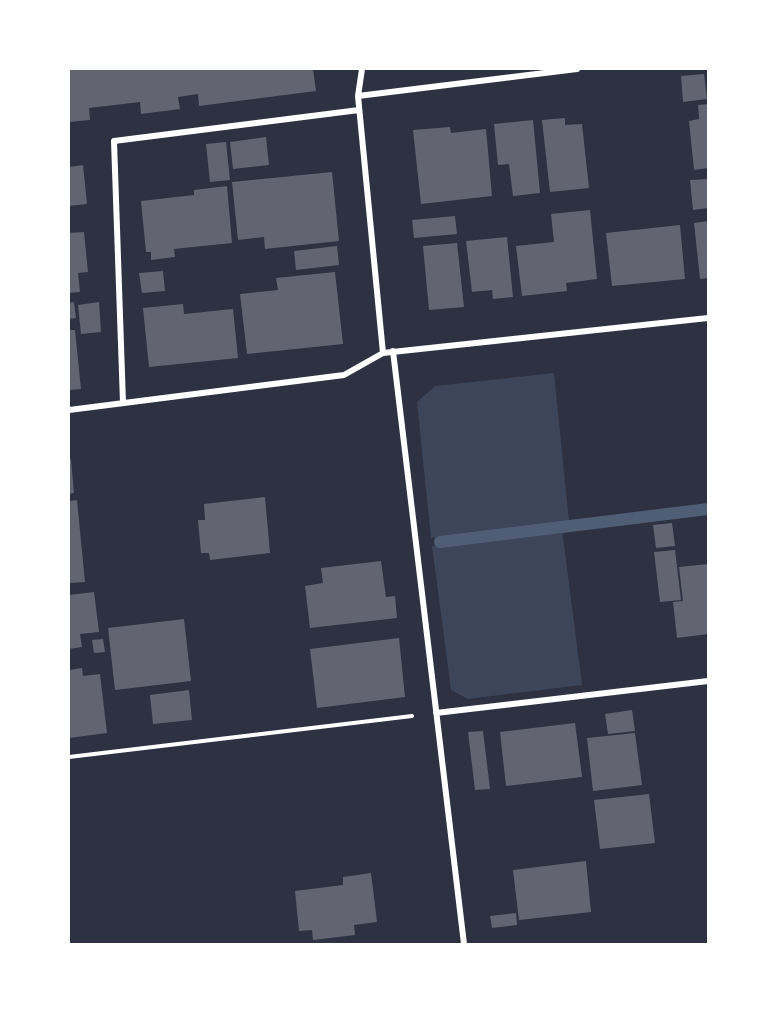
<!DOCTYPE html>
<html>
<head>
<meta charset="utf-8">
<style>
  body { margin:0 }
  #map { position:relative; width:777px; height:1013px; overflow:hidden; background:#2d3142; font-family:"Libre Baskerville",serif }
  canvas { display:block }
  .frame { position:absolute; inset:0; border:70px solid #fff; pointer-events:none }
</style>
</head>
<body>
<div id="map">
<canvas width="777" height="1013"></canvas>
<div class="frame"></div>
</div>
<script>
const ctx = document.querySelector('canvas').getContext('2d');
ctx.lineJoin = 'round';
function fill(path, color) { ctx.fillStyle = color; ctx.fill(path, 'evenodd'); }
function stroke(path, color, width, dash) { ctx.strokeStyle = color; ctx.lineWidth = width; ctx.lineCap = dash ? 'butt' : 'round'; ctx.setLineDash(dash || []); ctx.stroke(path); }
fill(new Path2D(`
  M 554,373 L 569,521 L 431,538 L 417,402 L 435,386 Z
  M 562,529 L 582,685 L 468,699 L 451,690 L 432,546 Z`), '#3c4559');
stroke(new Path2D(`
  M 440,542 L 708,509`), '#4f5d75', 12);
fill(new Path2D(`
  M 69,69 L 313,69 L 316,91 L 199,106 L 198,94 L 178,97 L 180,109 L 141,114 L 140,102 L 89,108 L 90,120 L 69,122 Z
  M 704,74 L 707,99 L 683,102 L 681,76 Z
  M 708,104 L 708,168 L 694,170 L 689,121 L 699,119 L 698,105 Z
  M 565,118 L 565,125 L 582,124 L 589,188 L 550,192 L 542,120 Z
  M 533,120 L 540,193 L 513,196 L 509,164 L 498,165 L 494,124 Z
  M 450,127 L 451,133 L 486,129 L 492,196 L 421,204 L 413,130 Z
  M 266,137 L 269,165 L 233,169 L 230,142 Z
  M 226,142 L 230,180 L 210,182 L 206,144 Z
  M 83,165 L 87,204 L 69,206 L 69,167 Z
  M 332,172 L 339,241 L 265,249 L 264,237 L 238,240 L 232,182 Z
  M 708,179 L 708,208 L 693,210 L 690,180 Z
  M 227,186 L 232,243 L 174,249 L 175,257 L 151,260 L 151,252 L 146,252 L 141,201 L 194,195 L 194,190 Z
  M 590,210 L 597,279 L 566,283 L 567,291 L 522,296 L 516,246 L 554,242 L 551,214 Z
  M 455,216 L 457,234 L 414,238 L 412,220 Z
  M 708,221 L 708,278 L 700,279 L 694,223 Z
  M 680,225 L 685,279 L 612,286 L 606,233 Z
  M 84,232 L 88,272 L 78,273 L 80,292 L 69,293 L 69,233 Z
  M 507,237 L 513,297 L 493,299 L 492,290 L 472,292 L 466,241 Z
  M 457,243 L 464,307 L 429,310 L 423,246 Z
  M 337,246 L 339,265 L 296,270 L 294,251 Z
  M 163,271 L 165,291 L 142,293 L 139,273 Z
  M 335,272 L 343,344 L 247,354 L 240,294 L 278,290 L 276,278 Z
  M 74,302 L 76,318 L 69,319 L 69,303 Z
  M 99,302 L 101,332 L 81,334 L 78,305 Z
  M 183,304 L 184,314 L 233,309 L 238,358 L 149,367 L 143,308 Z
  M 69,330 L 75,330 L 81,389 L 69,390 Z
  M 69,459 L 71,459 L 74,493 L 69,494 Z
  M 265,497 L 270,553 L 210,560 L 209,553 L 201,553 L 198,520 L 205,520 L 204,504 Z
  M 77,500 L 85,582 L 69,583 L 69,501 Z
  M 672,523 L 675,546 L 656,548 L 653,525 Z
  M 675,550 L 681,600 L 660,602 L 654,552 Z
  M 381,561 L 386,597 L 395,596 L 397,618 L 310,628 L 305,586 L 323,583 L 321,568 Z
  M 708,564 L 708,634 L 677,638 L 673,602 L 683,601 L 679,567 Z
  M 94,592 L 99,632 L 80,634 L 82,647 L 69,649 L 69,595 Z
  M 184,619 L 191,681 L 115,690 L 108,628 Z
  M 399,638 L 405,697 L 317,708 L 310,649 Z
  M 103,639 L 105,652 L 94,653 L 92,640 Z
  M 82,668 L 83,676 L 100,674 L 107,733 L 69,738 L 69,670 Z
  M 189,690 L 192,720 L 153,724 L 150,695 Z
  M 632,710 L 635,731 L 608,734 L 605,714 Z
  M 575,723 L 582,777 L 506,786 L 500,732 Z
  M 483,731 L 490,789 L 475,790 L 468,732 Z
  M 635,733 L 642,785 L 593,791 L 587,738 Z
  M 649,794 L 655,843 L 600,849 L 594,800 Z
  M 586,861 L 591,912 L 519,920 L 513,870 Z
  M 371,873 L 377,922 L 354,925 L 355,935 L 313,940 L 312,930 L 299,931 L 295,891 L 343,885 L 343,877 Z
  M 516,913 L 517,925 L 492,928 L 490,916 Z`), '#626471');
stroke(new Path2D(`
  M 69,757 L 412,716`), '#fff', 4);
stroke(new Path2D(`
  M 362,69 L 358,96 L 383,353
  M 358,96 L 577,69
  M 393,351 L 464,944
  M 123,403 L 114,141 L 359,110
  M 69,410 L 344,375 L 383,353 L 708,318
  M 436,713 L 708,681`), '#fff', 6);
</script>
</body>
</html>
